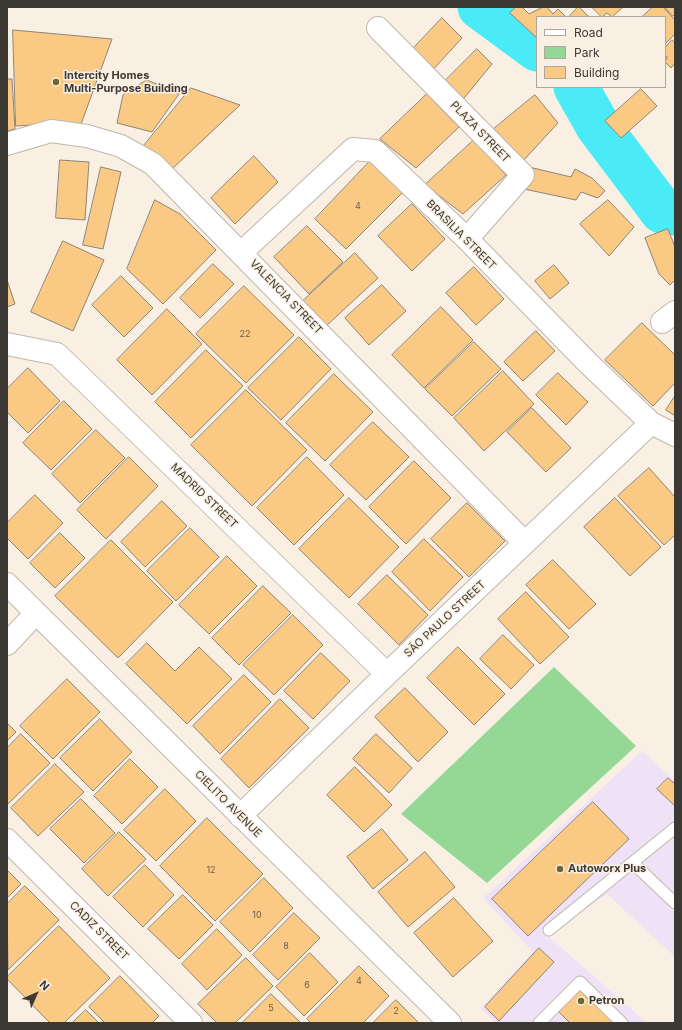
<!DOCTYPE html>
<html>
<head>
<meta charset="utf-8">
<style>
  body { margin:0 }
  #map { position:relative; width:682px; height:1030px; overflow:hidden; background:#f9f0e3; font-family:Inter,sans-serif }
  canvas { display:block }
  .frame { position:absolute; inset:0; border:8px solid #3c3833; pointer-events:none }
  .legend { position:absolute; left:536px; top:16px; width:130px; height:72px; box-sizing:border-box; background:#f9f0e3; border:1px solid #ada69d; margin:0; padding:5px 7px; list-style:none; font-size:12px; color:#3c3833 }
  .legend li { display:flex; align-items:center; gap:8px; height:20px }
  .legend b { width:20px; border:1px solid #ada69d }
  .north { position:absolute; left:16px; top:974px; width:40px; height:40px; -webkit-text-stroke:3px #f9f0e3; paint-order:stroke; rotate:45deg; font-size:11px; font-weight:700; line-height:16px; text-align:center; color:#3c3833 }
  .north::after { content:''; display:block; margin:auto; width:14px; height:18px; background:#3c3833; clip-path:polygon(50% 0,100% 100%,50% 72%,0 100%) }
</style>
</head>
<body>
<div id="map">
<canvas width="682" height="1030"></canvas>
<div class="frame"></div>
<ul class="legend">
<li><b style="height:5px;background:#fff"></b>Road</li>
<li><b style="height:11px;background:#95d795"></b>Park</li>
<li><b style="height:11px;background:#fac983"></b>Building</li>
</ul>
<div class="north">N</div>
</div>
<script>
const ctx = document.querySelector('canvas').getContext('2d');
ctx.lineJoin = 'round';
function fill(path, color) { ctx.fillStyle = color; ctx.fill(path, 'evenodd'); }
function stroke(path, color, width, dash) { ctx.strokeStyle = color; ctx.lineWidth = width; ctx.lineCap = dash ? 'butt' : 'round'; ctx.setLineDash(dash || []); ctx.stroke(path); }
function drawText(font, color, halo, rows, align = 'center') {
  ctx.font = font + ' Inter,sans-serif'; ctx.lineWidth = 3; ctx.setLineDash([]); ctx.textBaseline = 'middle'; ctx.strokeStyle = halo; ctx.fillStyle = color; for (const [text, x, y, turn = 0] of rows) {
    ctx.save(); ctx.translate(x, y); ctx.rotate((+turn || 0) * Math.PI / 180); ctx.textAlign = isNaN(turn) ? turn : align; if (halo) ctx.strokeText(text, 0, 0); ctx.fillText(text, 0, 0); ctx.restore();
  }
}
fill(new Path2D(`
  M 642,751 L 675,781 L 675,957 L 607,894 L 548,936 L 647,1023 L 496,1023 L 481,1008 L 533,952 L 483,898 Z`), '#efe2f6');
fill(new Path2D(`
  M 554,667 L 636,746 L 487,883 L 401,814 Z`), '#95d795');
stroke(new Path2D(`
  M 480,7 L 537,49
  M 576,87 L 598,126 L 662,211 L 675,213`), '#4aeaf7', 45);
const building = new Path2D(`
  M 516,7 L 522,7 L 529,14 L 543,7 L 547,7 L 553,14 L 558,9 L 566,17 L 537,17 L 537,38 L 510,13 Z
  M 578,7 L 579,7 L 589,17 L 569,17 Z
  M 592,7 L 623,7 L 612,17 L 607,13 L 602,17 Z
  M 653,7 L 663,7 L 675,20 L 675,34 L 665,44 L 665,17 L 642,17 Z
  M 665,7 L 675,7 L 675,14 L 673,16 Z
  M 442,18 L 462,38 L 430,73 L 410,52 Z
  M 13,30 L 112,39 L 80,127 L 49,124 L 16,126 Z
  M 672,40 L 675,43 L 675,63 L 671,68 L 665,62 L 667,57 L 665,55 L 665,48 Z
  M 477,49 L 492,64 L 460,103 L 442,84 Z
  M 7,79 L 12,79 L 15,129 L 7,131 Z
  M 147,80 L 179,94 L 152,132 L 117,123 L 123,95 Z
  M 191,88 L 240,105 L 172,169 L 142,148 Z
  M 641,89 L 657,106 L 621,138 L 605,121 Z
  M 427,94 L 459,127 L 416,168 L 380,139 Z
  M 535,95 L 558,123 L 522,162 L 490,132 Z
  M 474,140 L 506,175 L 463,214 L 425,185 Z
  M 254,156 L 278,182 L 235,224 L 211,198 Z
  M 372,159 L 402,193 L 346,249 L 315,219 Z
  M 60,160 L 89,162 L 85,220 L 56,218 Z
  M 101,167 L 121,172 L 103,249 L 83,245 Z
  M 529,167 L 571,177 L 575,169 L 592,178 L 605,191 L 598,198 L 581,192 L 576,200 L 524,189 Z
  M 155,200 L 180,214 L 216,250 L 163,304 L 127,269 Z
  M 608,200 L 634,227 L 609,256 L 580,224 Z
  M 412,204 L 445,239 L 412,271 L 378,236 Z
  M 307,226 L 343,262 L 309,294 L 274,257 Z
  M 668,229 L 675,247 L 675,280 L 670,285 L 659,274 L 645,238 Z
  M 63,241 L 104,260 L 73,331 L 31,312 Z
  M 355,253 L 378,278 L 325,327 L 302,302 Z
  M 213,264 L 234,284 L 200,318 L 180,298 Z
  M 554,265 L 569,283 L 550,299 L 535,281 Z
  M 474,267 L 504,299 L 476,325 L 446,293 Z
  M 121,276 L 153,308 L 124,337 L 92,305 Z
  M 7,280 L 15,304 L 7,307 Z
  M 382,285 L 406,311 L 369,345 L 345,318 Z
  M 244,286 L 294,335 L 246,383 L 196,334 Z
  M 441,307 L 473,340 L 424,388 L 392,355 Z
  M 167,309 L 202,344 L 152,395 L 117,360 Z
  M 642,323 L 675,355 L 675,383 L 653,406 L 605,360 Z
  M 536,331 L 555,351 L 523,381 L 504,362 Z
  M 299,337 L 331,369 L 281,420 L 248,388 Z
  M 474,342 L 501,369 L 452,416 L 425,389 Z
  M 206,350 L 243,386 L 191,438 L 155,402 Z
  M 28,368 L 60,401 L 28,433 L 7,412 L 7,389 Z
  M 503,371 L 534,404 L 484,451 L 454,418 Z
  M 558,373 L 588,402 L 566,425 L 536,395 Z
  M 334,374 L 373,412 L 325,461 L 286,423 Z
  M 246,390 L 307,450 L 252,506 L 191,445 Z
  M 675,396 L 675,416 L 666,410 Z
  M 64,401 L 92,429 L 51,470 L 23,443 Z
  M 532,408 L 571,448 L 546,472 L 507,432 Z
  M 373,422 L 409,457 L 366,500 L 330,465 Z
  M 96,430 L 125,458 L 80,503 L 52,474 Z
  M 129,457 L 158,486 L 106,539 L 77,510 Z
  M 307,457 L 344,495 L 294,545 L 257,508 Z
  M 414,461 L 451,498 L 406,544 L 369,507 Z
  M 649,468 L 675,497 L 675,535 L 664,545 L 618,496 Z
  M 35,495 L 63,523 L 28,559 L 7,538 L 7,523 Z
  M 349,498 L 399,547 L 349,598 L 299,549 Z
  M 615,498 L 661,547 L 630,576 L 584,527 Z
  M 162,501 L 187,526 L 145,567 L 121,542 Z
  M 467,503 L 505,541 L 469,577 L 431,539 Z
  M 190,528 L 219,557 L 176,601 L 147,571 Z
  M 60,533 L 85,558 L 55,588 L 30,563 Z
  M 424,539 L 463,577 L 430,611 L 392,572 Z
  M 111,540 L 173,602 L 118,658 L 55,596 Z
  M 227,556 L 257,586 L 209,634 L 179,605 Z
  M 553,560 L 596,604 L 569,629 L 526,585 Z
  M 387,575 L 428,615 L 399,645 L 358,604 Z
  M 263,586 L 291,613 L 239,665 L 212,638 Z
  M 526,592 L 569,637 L 540,664 L 498,619 Z
  M 293,615 L 323,645 L 274,695 L 243,665 Z
  M 503,635 L 534,665 L 511,689 L 480,659 Z
  M 147,643 L 175,671 L 199,647 L 232,679 L 187,724 L 126,664 Z
  M 458,647 L 505,694 L 474,725 L 427,678 Z
  M 321,653 L 350,681 L 313,719 L 284,691 Z
  M 244,675 L 271,702 L 220,754 L 193,726 Z
  M 67,679 L 100,712 L 53,759 L 20,726 Z
  M 405,688 L 448,732 L 418,762 L 375,717 Z
  M 280,699 L 309,728 L 249,788 L 221,759 Z
  M 100,719 L 132,752 L 93,791 L 60,758 Z
  M 7,723 L 16,732 L 7,741 Z
  M 21,734 L 50,763 L 7,805 L 7,748 Z
  M 376,734 L 412,768 L 389,793 L 353,759 Z
  M 130,759 L 158,787 L 122,824 L 94,796 Z
  M 55,764 L 84,792 L 38,836 L 11,808 Z
  M 355,767 L 392,805 L 364,832 L 327,795 Z
  M 668,778 L 675,784 L 675,806 L 657,789 Z
  M 165,789 L 196,821 L 156,861 L 124,830 Z
  M 81,799 L 115,833 L 84,863 L 50,829 Z
  M 593,802 L 629,839 L 528,936 L 492,899 Z
  M 207,818 L 263,874 L 215,921 L 160,866 Z
  M 382,829 L 408,860 L 373,889 L 347,857 Z
  M 119,832 L 146,859 L 108,896 L 82,869 Z
  M 425,852 L 455,887 L 408,927 L 378,892 Z
  M 145,865 L 174,895 L 143,927 L 113,897 Z
  M 7,870 L 21,884 L 7,898 Z
  M 264,878 L 293,908 L 250,952 L 220,922 Z
  M 25,886 L 59,920 L 8,970 L 7,904 Z
  M 183,895 L 213,925 L 179,959 L 148,929 Z
  M 454,898 L 493,941 L 453,977 L 414,933 Z
  M 294,913 L 320,938 L 278,980 L 253,955 Z
  M 59,926 L 110,978 L 64,1023 L 50,1023 L 7,979 L 7,977 Z
  M 217,929 L 242,955 L 207,990 L 182,964 Z
  M 539,948 L 554,962 L 499,1021 L 485,1007 Z
  M 310,953 L 338,982 L 304,1016 L 276,987 Z
  M 246,958 L 273,986 L 235,1023 L 217,1023 L 198,1004 Z
  M 359,966 L 389,996 L 363,1023 L 311,1023 L 307,1019 Z
  M 120,976 L 159,1016 L 152,1023 L 105,1023 L 89,1007 Z
  M 580,990 L 614,1023 L 570,1023 L 559,1012 Z
  M 271,994 L 301,1023 L 242,1023 Z
  M 396,1000 L 419,1023 L 373,1023 Z
  M 86,1010 L 99,1023 L 72,1023 Z`);
fill(building, '#fac983');
stroke(building, '#8c8478', 1);
const lane = new Path2D(`
  M 633,863 L 675,903
  M 549,930 L 675,828
  M 539,1023 L 580,982 L 622,1023`);
const street = new Path2D(`
  M 378,28 L 523,175 L 467,239
  M 7,144 L 51,131 L 87,136 L 121,146 L 153,164 L 525,543
  M 242,252 L 353,149 L 375,151 L 467,239 L 588,363 L 651,423 L 675,435
  M 662,322 L 675,312
  M 7,344 L 57,354 L 387,674
  M 7,584 L 450,1023
  M 7,644 L 36,613
  M 240,816 L 387,674 L 651,423
  M 7,840 L 191,1023`);
stroke(lane, '#c0b7ab', 13);
stroke(street, '#c0b7ab', 24);
stroke(lane, '#fff', 11);
stroke(street, '#fff', 22);
for (const [x, y, r, color] of [
  [56,82,4,"#6c6733"],
  [560,869,4,"#6c6733"],
  [581,1001,4,"#6c6733"]
]) { const dot = new Path2D(); dot.arc(x, y, r, 0, 2 * Math.PI); ctx.fillStyle = color; ctx.fill(dot); stroke(dot, '#f9f0e3', 1.5); }
drawText('9px', '#6c5c47', null, [
  ["4",358,206],
  ["22",245,334],
  ["12",211,870],
  ["10",257,915],
  ["8",286,946],
  ["4",359,981],
  ["6",307,985],
  ["5",271,1008],
  ["2",396,1011]
]);
drawText('bold 11px', '#3c3833', '#f9f0e3', [
  ["Intercity Homes",64,76],
  ["Multi-Purpose Building",64,89],
  ["Autoworx Plus",568,869],
  ["Petron",589,1001]
], 'left');
drawText('11px', '#3c3833', '#f9f0e3', [
  ["PLAZA STREET",480,132,46],
  ["BRASILIA STREET",461,235,45],
  ["VALENCIA STREET",286,297,46],
  ["MADRID STREET",204,496,44],
  ["SÃO PAULO STREET",445,619,-43],
  ["CIELITO AVENUE",228,804,45],
  ["CADIZ STREET",99,931,45]
]);
</script>
</body>
</html>
